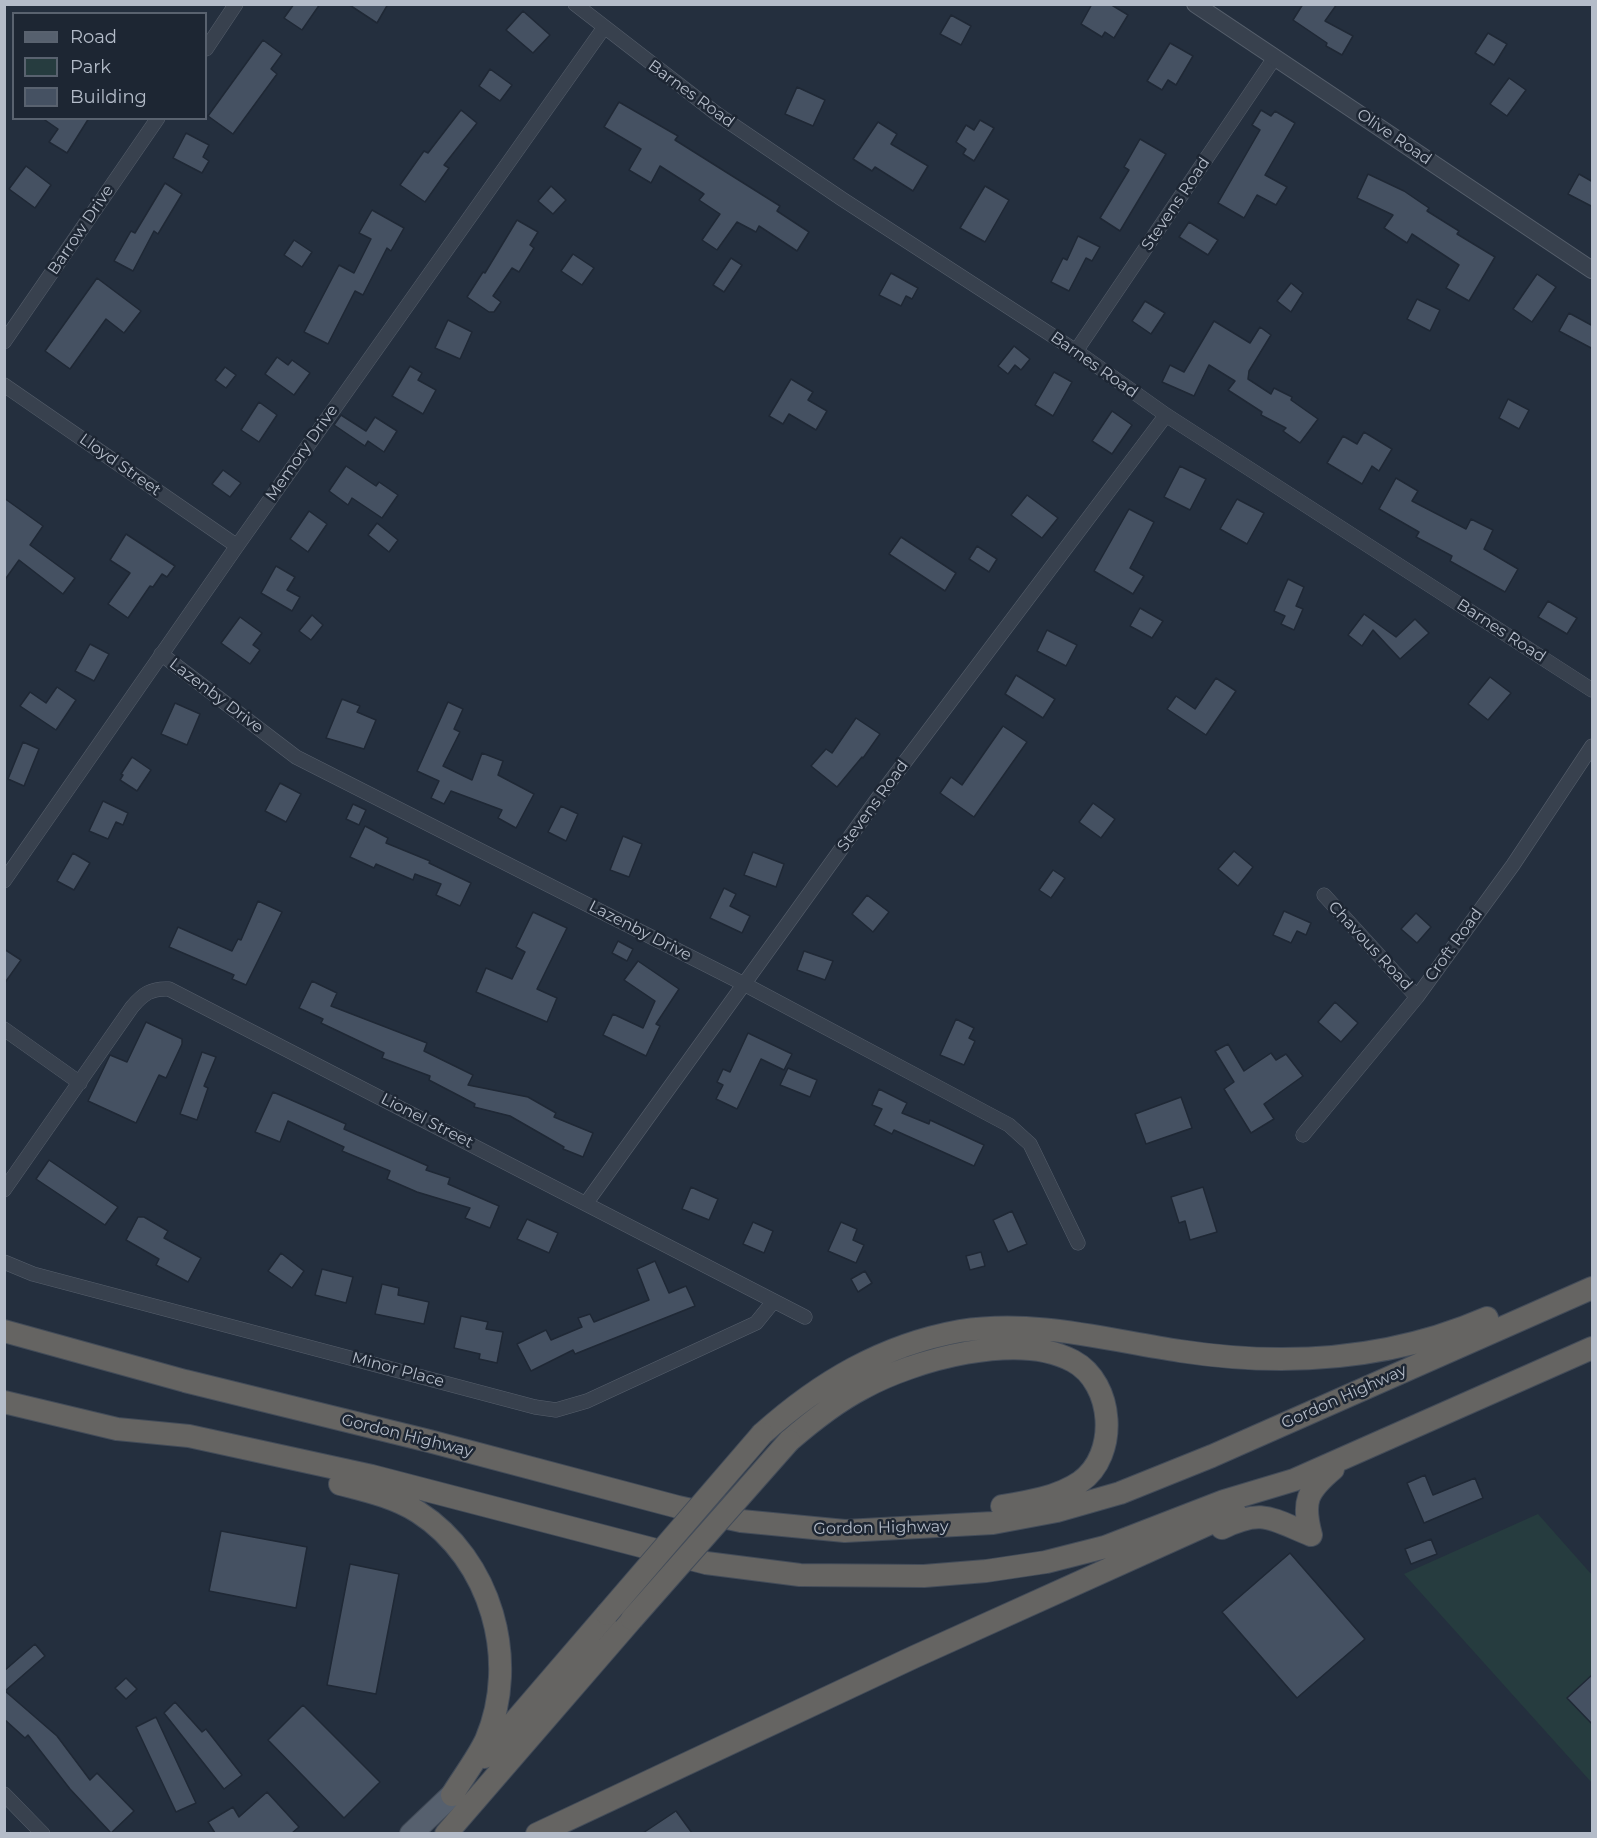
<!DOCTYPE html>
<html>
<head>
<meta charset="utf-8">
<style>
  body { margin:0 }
  #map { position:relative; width:1597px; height:1838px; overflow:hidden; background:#242f3e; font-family:Montserrat,sans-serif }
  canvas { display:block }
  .frame { position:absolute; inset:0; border:6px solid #b4bcc9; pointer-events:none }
  .legend { position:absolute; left:12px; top:12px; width:195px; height:108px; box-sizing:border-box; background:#1d2633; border:2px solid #59626f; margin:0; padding:8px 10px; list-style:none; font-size:18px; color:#b4bcc9 }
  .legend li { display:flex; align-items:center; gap:12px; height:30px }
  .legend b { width:30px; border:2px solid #59626f }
</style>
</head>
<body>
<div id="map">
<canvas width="1597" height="1838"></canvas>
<div class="frame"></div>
<ul class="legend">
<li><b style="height:8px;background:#56606e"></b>Road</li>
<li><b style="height:16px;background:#263c3f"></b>Park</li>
<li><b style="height:16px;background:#455162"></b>Building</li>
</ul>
</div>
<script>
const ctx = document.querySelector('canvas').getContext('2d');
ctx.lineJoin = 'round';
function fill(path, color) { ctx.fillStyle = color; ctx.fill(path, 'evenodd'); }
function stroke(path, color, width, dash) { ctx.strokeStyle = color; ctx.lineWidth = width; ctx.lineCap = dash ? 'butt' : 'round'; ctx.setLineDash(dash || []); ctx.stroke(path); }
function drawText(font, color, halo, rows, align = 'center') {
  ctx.font = font + ' Montserrat,sans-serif'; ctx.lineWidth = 5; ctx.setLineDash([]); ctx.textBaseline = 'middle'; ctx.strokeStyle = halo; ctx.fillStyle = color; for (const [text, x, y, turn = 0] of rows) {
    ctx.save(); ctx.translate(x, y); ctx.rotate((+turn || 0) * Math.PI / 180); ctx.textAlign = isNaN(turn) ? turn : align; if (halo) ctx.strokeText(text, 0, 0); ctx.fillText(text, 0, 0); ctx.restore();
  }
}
fill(new Path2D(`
  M 1538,1514 L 1592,1575 L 1592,1783 L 1404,1574 Z`), '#263c3f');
const building = new Path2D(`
  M 294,4 L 320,4 L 302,30 L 284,18 Z
  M 348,4 L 388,4 L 377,23 Z
  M 1092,4 L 1110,4 L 1128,15 L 1114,38 L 1105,32 L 1102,37 L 1081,24 Z
  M 1303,4 L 1337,4 L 1325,21 L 1353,36 L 1342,55 L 1326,46 L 1327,43 L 1293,20 Z
  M 523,11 L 550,35 L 533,53 L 506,30 Z
  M 951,15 L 971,26 L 961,45 L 940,34 Z
  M 1488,33 L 1507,44 L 1494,65 L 1475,53 Z
  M 263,40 L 282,54 L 271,69 L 277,74 L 233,134 L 208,116 Z
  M 1170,43 L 1193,56 L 1176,85 L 1168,80 L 1162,90 L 1147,81 Z
  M 490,69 L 512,85 L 500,101 L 479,86 Z
  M 1509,78 L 1526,90 L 1507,116 L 1490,104 Z
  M 797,87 L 825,100 L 813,126 L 785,114 Z
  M 619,102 L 678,136 L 675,140 L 780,206 L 777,211 L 809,232 L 797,251 L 759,226 L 756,232 L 737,222 L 717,250 L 702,240 L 720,214 L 699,200 L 704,194 L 660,166 L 651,183 L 629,170 L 641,149 L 604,127 Z
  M 461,110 L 477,123 L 444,165 L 449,168 L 425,202 L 400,185 L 424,151 L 428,153 Z
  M 1261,110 L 1271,116 L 1275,111 L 1295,123 L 1265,175 L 1287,187 L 1276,205 L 1257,195 L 1244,218 L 1218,203 L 1260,130 L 1252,125 Z
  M 42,118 L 89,118 L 67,153 L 49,142 L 58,129 Z
  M 980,120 L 994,128 L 974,161 L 963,154 L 966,149 L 956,142 L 966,125 L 974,130 Z
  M 878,122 L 897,134 L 891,144 L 928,166 L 913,191 L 875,167 L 872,171 L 853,159 Z
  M 186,133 L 209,145 L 203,157 L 209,161 L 202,173 L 173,158 Z
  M 1140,139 L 1166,154 L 1120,231 L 1100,218 L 1129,170 L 1124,167 Z
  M 26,166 L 51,185 L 35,208 L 9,189 Z
  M 1368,174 L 1404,191 L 1429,208 L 1427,211 L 1459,231 L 1457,234 L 1495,257 L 1469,301 L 1446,288 L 1459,265 L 1412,234 L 1407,243 L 1384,228 L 1393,215 L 1357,198 Z
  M 1579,174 L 1593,182 L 1593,207 L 1568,194 Z
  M 165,183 L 182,194 L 158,234 L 154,231 L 133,271 L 114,261 L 131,231 L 135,233 Z
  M 551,186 L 566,200 L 553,214 L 538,201 Z
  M 985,186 L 1009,200 L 985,242 L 960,228 Z
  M 372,210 L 404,228 L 391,251 L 387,248 L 363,295 L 355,291 L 328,344 L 304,332 L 339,265 L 354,273 L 371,239 L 359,233 Z
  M 517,220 L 538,232 L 530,245 L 534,248 L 519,272 L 512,268 L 493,296 L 501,302 L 494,312 L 489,312 L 467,297 L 483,272 L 485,273 Z
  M 1189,222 L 1218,240 L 1208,255 L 1179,237 Z
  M 1078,236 L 1100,247 L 1092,261 L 1086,258 L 1069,291 L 1051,282 L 1063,258 L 1067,260 Z
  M 294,240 L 312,252 L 302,267 L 284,255 Z
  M 573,254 L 594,268 L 582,285 L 561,271 Z
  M 731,258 L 742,265 L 724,292 L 713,285 Z
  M 891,273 L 918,288 L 912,299 L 906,296 L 901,306 L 879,295 Z
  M 1537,274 L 1556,287 L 1532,322 L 1513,309 Z
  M 97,278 L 141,311 L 124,333 L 106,319 L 70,369 L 45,351 Z
  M 1291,283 L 1303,293 L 1291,312 L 1277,301 Z
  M 1417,299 L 1440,310 L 1430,331 L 1407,319 Z
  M 1145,301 L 1165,313 L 1151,334 L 1132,321 Z
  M 1569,313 L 1593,326 L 1593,349 L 1559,331 Z
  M 448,320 L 472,332 L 460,359 L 435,348 Z
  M 1214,321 L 1250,343 L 1260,327 L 1271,335 L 1249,371 L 1248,379 L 1271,394 L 1274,388 L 1292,397 L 1291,400 L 1318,419 L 1300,443 L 1283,431 L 1286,428 L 1261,415 L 1262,412 L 1228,390 L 1235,381 L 1209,365 L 1194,396 L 1162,382 L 1170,365 L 1184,372 Z
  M 1014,346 L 1030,359 L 1021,370 L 1015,365 L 1008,374 L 998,366 Z
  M 277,357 L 288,365 L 292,360 L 310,373 L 294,395 L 265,374 Z
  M 410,366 L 422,373 L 418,380 L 436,390 L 423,414 L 392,396 Z
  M 225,367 L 236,375 L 226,388 L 215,380 Z
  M 1054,372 L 1072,382 L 1053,416 L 1035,405 Z
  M 791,379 L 813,392 L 808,400 L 827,411 L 816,430 L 789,414 L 783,424 L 769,416 Z
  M 1508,399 L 1529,410 L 1519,429 L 1499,418 Z
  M 259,402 L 277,415 L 259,442 L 241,430 Z
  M 1112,411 L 1132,425 L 1112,454 L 1092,441 Z
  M 341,415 L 366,431 L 375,417 L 397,431 L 384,452 L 368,441 L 365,446 L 334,425 Z
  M 1364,432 L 1392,449 L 1379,471 L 1372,466 L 1362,484 L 1327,463 L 1343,436 L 1357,444 Z
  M 346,466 L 376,486 L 379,482 L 398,495 L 382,518 L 352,498 L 348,505 L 329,491 Z
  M 1180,466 L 1206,479 L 1190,510 L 1164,497 Z
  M 223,470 L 241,483 L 230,497 L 212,484 Z
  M 1396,478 L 1418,491 L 1412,501 L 1466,529 L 1471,519 L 1493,530 L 1484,549 L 1518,569 L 1505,592 L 1450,561 L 1452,556 L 1416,537 L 1419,532 L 1379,509 Z
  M 1027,495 L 1058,518 L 1042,538 L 1011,515 Z
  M 4,498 L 43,526 L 30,545 L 75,578 L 63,594 L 19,560 L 4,581 Z
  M 1237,499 L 1264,513 L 1247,544 L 1220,529 Z
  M 1129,509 L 1154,522 L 1130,568 L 1144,576 L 1133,594 L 1094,571 Z
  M 309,511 L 327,524 L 308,552 L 290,539 Z
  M 377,523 L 398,540 L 389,552 L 368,535 Z
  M 126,534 L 175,566 L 167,577 L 162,574 L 153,587 L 150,586 L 128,618 L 108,604 L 130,573 L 110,560 Z
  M 901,537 L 956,573 L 945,591 L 889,554 Z
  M 977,546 L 997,559 L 989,572 L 969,559 Z
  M 276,566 L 295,577 L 287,590 L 300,597 L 292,611 L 261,593 Z
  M 1288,579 L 1304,587 L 1296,606 L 1303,609 L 1294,630 L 1281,624 L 1285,616 L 1274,611 Z
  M 1548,601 L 1577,618 L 1567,634 L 1538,617 Z
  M 1140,608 L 1163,621 L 1152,638 L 1130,626 Z
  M 1364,614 L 1396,637 L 1415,619 L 1429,633 L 1400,659 L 1373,630 L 1362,646 L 1348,635 Z
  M 312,615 L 323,625 L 311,640 L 299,631 Z
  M 240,617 L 262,633 L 253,645 L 260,650 L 250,664 L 221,643 Z
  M 1047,630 L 1077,645 L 1066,666 L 1037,651 Z
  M 90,644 L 109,654 L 94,681 L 75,671 Z
  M 1016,675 L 1055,699 L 1043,718 L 1005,694 Z
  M 1490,677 L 1511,693 L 1488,720 L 1468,704 Z
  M 1216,678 L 1236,691 L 1206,735 L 1167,709 L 1176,696 L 1195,709 Z
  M 57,687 L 76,700 L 56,730 L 20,706 L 30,692 L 46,703 Z
  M 342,699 L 360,706 L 357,712 L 376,720 L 364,749 L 326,738 Z
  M 448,702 L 463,709 L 454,729 L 460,732 L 443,766 L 472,780 L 482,753 L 503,761 L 498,775 L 534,794 L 516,828 L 498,818 L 502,810 L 451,791 L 444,804 L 431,798 L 439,781 L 417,771 Z
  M 175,703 L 200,714 L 187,745 L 161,734 Z
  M 856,718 L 880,734 L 863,758 L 862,757 L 837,787 L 811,766 L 826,749 L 832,753 Z
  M 1003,726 L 1027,742 L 974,817 L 940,793 L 951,777 L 962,785 Z
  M 23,742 L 39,749 L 24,786 L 8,779 Z
  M 132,757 L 151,770 L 137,791 L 120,780 L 123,775 L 121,774 Z
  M 280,783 L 301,794 L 286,822 L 265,811 Z
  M 103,801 L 128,813 L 123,825 L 116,822 L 108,839 L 89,831 Z
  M 1093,803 L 1115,819 L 1101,838 L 1079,822 Z
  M 353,804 L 366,810 L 359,825 L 346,819 Z
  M 561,806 L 578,814 L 566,841 L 548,832 Z
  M 365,826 L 388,838 L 386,843 L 430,861 L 429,863 L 471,883 L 460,906 L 436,895 L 441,884 L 415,874 L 413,880 L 376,864 L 374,868 L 350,857 Z
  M 623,836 L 642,844 L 629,877 L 610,870 Z
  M 1234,851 L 1253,867 L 1238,886 L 1218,869 Z
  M 753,852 L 784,864 L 776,887 L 744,875 Z
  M 73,853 L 90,863 L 74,890 L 57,881 Z
  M 1053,870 L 1065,878 L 1051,898 L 1039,890 Z
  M 724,888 L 736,894 L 730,906 L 750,916 L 742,933 L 710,918 Z
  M 867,895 L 889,912 L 873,932 L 852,914 Z
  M 258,901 L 282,912 L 246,985 L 232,979 L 234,975 L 169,947 L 178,927 L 232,951 L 238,939 L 241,940 Z
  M 1284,911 L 1311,923 L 1306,935 L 1297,931 L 1291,943 L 1273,935 Z
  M 533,912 L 567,928 L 537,989 L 557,998 L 547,1022 L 476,992 L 486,968 L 512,979 L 525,952 L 516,947 Z
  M 1416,913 L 1431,927 L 1417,943 L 1401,929 Z
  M 618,941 L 633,949 L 627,961 L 612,953 Z
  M 4,949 L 21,960 L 4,984 Z
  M 804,951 L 833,961 L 825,980 L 797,970 Z
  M 638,961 L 679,989 L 656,1024 L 660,1026 L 646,1056 L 603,1035 L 613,1014 L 643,1028 L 655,1001 L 624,980 Z
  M 312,981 L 337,993 L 331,1006 L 427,1043 L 424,1051 L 473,1075 L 468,1085 L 528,1097 L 556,1113 L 554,1117 L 593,1133 L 583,1157 L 563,1149 L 564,1147 L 510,1116 L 474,1107 L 475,1104 L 429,1080 L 430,1076 L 382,1058 L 384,1053 L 321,1023 L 323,1019 L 299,1008 Z
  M 1335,1002 L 1358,1023 L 1341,1042 L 1318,1022 Z
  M 956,1019 L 974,1028 L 969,1038 L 975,1041 L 964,1065 L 940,1055 Z
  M 146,1022 L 182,1039 L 182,1044 L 166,1078 L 159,1075 L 136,1123 L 88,1101 L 110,1055 L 127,1062 Z
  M 748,1033 L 792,1054 L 784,1070 L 761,1059 L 737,1109 L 716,1099 L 723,1085 L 717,1082 L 723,1069 L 730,1072 Z
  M 1228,1044 L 1244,1071 L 1271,1053 L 1276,1060 L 1286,1054 L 1303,1076 L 1264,1104 L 1274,1119 L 1251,1133 L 1224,1089 L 1234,1082 L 1215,1051 Z
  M 202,1052 L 216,1057 L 204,1086 L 208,1088 L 197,1120 L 180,1114 Z
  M 788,1068 L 817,1080 L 810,1097 L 780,1085 Z
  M 879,1089 L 907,1103 L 902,1113 L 929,1124 L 930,1120 L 984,1145 L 974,1166 L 894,1130 L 892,1134 L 874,1125 L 882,1109 L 872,1105 Z
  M 273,1092 L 346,1124 L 344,1129 L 428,1166 L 426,1170 L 450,1178 L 448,1184 L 499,1206 L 490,1228 L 465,1218 L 470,1208 L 417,1192 L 387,1179 L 390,1171 L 342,1151 L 344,1147 L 288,1121 L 280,1142 L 255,1132 Z
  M 1181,1097 L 1192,1128 L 1146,1144 L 1135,1114 Z
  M 49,1160 L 118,1207 L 105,1225 L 36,1179 Z
  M 691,1187 L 718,1199 L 709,1220 L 682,1209 Z
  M 1203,1187 L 1217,1232 L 1190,1240 L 1185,1221 L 1179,1223 L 1171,1197 Z
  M 1012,1211 L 1027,1244 L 1008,1252 L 993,1220 Z
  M 138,1217 L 144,1217 L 168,1231 L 164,1238 L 201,1258 L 188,1282 L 156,1265 L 159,1259 L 126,1240 Z
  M 527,1219 L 558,1233 L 549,1253 L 517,1239 Z
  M 753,1222 L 773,1231 L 764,1253 L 743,1244 Z
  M 841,1222 L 857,1229 L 853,1240 L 864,1245 L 856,1263 L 828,1251 Z
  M 981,1252 L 985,1266 L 970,1270 L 966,1256 Z
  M 281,1253 L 304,1271 L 292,1288 L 268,1271 Z
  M 655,1261 L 669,1293 L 686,1286 L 695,1306 L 575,1354 L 573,1350 L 531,1371 L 517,1344 L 546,1330 L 551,1340 L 582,1327 L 578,1318 L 590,1314 L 594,1322 L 649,1300 L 637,1269 Z
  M 322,1269 L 353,1277 L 346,1303 L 315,1295 Z
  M 865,1271 L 872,1283 L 858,1292 L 851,1279 Z
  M 382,1284 L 399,1288 L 398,1295 L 429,1302 L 424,1324 L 375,1314 Z
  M 461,1316 L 488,1322 L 486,1329 L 503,1332 L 497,1363 L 479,1359 L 480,1354 L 454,1348 Z
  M 1425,1475 L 1433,1495 L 1475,1478 L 1483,1498 L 1424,1523 L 1407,1483 Z
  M 221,1531 L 307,1547 L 296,1608 L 209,1591 Z
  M 1431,1539 L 1437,1554 L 1411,1564 L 1405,1549 Z
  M 1290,1553 L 1365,1639 L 1297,1698 L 1222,1612 Z
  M 350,1564 L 399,1574 L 376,1694 L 327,1685 Z
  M 35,1644 L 45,1656 L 5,1691 L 57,1736 L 90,1780 L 97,1773 L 134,1811 L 111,1833 L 70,1789 L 28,1735 L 25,1738 L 4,1719 L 4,1671 Z
  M 1593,1674 L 1593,1725 L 1567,1698 Z
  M 126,1678 L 137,1689 L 126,1699 L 115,1688 Z
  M 175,1702 L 202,1732 L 206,1729 L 242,1775 L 224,1789 L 164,1713 Z
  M 303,1705 L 380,1782 L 344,1818 L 268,1740 Z
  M 156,1717 L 196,1803 L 176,1812 L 136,1727 Z
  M 267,1792 L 299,1827 L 292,1833 L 215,1833 L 208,1822 L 233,1807 L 239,1817 Z
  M 676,1811 L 692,1833 L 643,1833 Z`);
fill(building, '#455162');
stroke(building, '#1f2835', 1.5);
const minor = new Path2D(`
  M 575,4 L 717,114 L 842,199 L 1076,351 L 1166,415 L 1592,690
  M 206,49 L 236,4
  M 4,342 L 158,118
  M 1076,351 L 1275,57
  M 4,385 L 237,546
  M 161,654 L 296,757 L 744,984 L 1009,1125 L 1030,1144 L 1078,1243
  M 4,881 L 237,546 L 603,29
  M 1324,895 L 1417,997
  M 4,1029 L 80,1083
  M 1303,1135 L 1417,997 L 1513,865 L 1592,746
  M 4,1190 L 132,1007 C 143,994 151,988 169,989 L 805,1317
  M 587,1202 L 883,791 L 1166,415
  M 4,1262 L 33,1274 L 535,1407 L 556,1410 L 587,1401 L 756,1323 L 773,1302
  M 4,1794 L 43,1834`);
const tertiary = new Path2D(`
  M 1195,4 L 1592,270`);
const primary = new Path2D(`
  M 411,1834 L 452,1795`);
const trunk = new Path2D(`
  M 4,1331 L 185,1381 L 429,1441 L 678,1507 L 741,1521 L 845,1531 L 993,1523 L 1057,1511 L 1120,1493 L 1212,1456 L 1592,1288
  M 4,1402 L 117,1429 L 189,1436 L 372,1476 L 706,1563 L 800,1575 L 924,1576 L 986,1571 L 1046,1562 L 1105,1547 L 1224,1501 L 1294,1480 L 1592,1348
  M 762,1434 C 820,1382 883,1345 960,1331 C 1035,1319 1107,1340 1180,1351 C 1284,1367 1390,1360 1487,1318
  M 789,1441 C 812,1421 836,1402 863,1388 C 914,1360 1018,1331 1073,1361 C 1114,1383 1119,1455 1080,1482 C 1058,1497 1028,1502 1002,1506
  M 340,1484 C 367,1491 394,1497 418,1512 C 491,1559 520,1660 486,1740 C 477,1759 463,1777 452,1795
  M 1222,1528 C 1263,1508 1271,1519 1311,1535
  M 1311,1535 C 1302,1501 1307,1491 1333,1469
  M 484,1757 L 607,1614
  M 446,1834 L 632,1619
  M 537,1834 L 914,1657 L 1235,1512`);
stroke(minor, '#565f6c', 15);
stroke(tertiary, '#565f6c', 18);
stroke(primary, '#414a57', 24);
stroke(trunk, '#434c59', 24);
stroke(minor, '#38414e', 14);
stroke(tertiary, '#38414e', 16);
stroke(primary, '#56606e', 22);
stroke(trunk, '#656462', 22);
const trunkBridge = new Path2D(`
  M 607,1614 L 762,1434
  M 632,1619 L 789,1441`);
stroke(trunkBridge, '#434c59', 24, []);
stroke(trunkBridge, '#656462', 22);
drawText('16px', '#b4bcc9', '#1d2633', [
  ["Barnes Road",691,94,36],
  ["Olive Road",1394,137,34],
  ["Stevens Road",1176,204,-56],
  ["Barrow Drive",81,230,-56],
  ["Barnes Road",1094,365,35],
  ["Memory Drive",302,453,-55],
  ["Lloyd Street",120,465,35],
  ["Barnes Road",1501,631,33],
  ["Lazenby Drive",216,696,37],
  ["Stevens Road",873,806,-54],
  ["Lazenby Drive",640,931,27],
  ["Croft Road",1454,945,-54],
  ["Chavous Road",1370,946,47],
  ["Lionel Street",427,1121,27],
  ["Minor Place",398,1370,15],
  ["Gordon Highway",1344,1397,-24],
  ["Gordon Highway",407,1436,14],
  ["Gordon Highway",881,1528,-1]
]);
</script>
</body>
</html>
